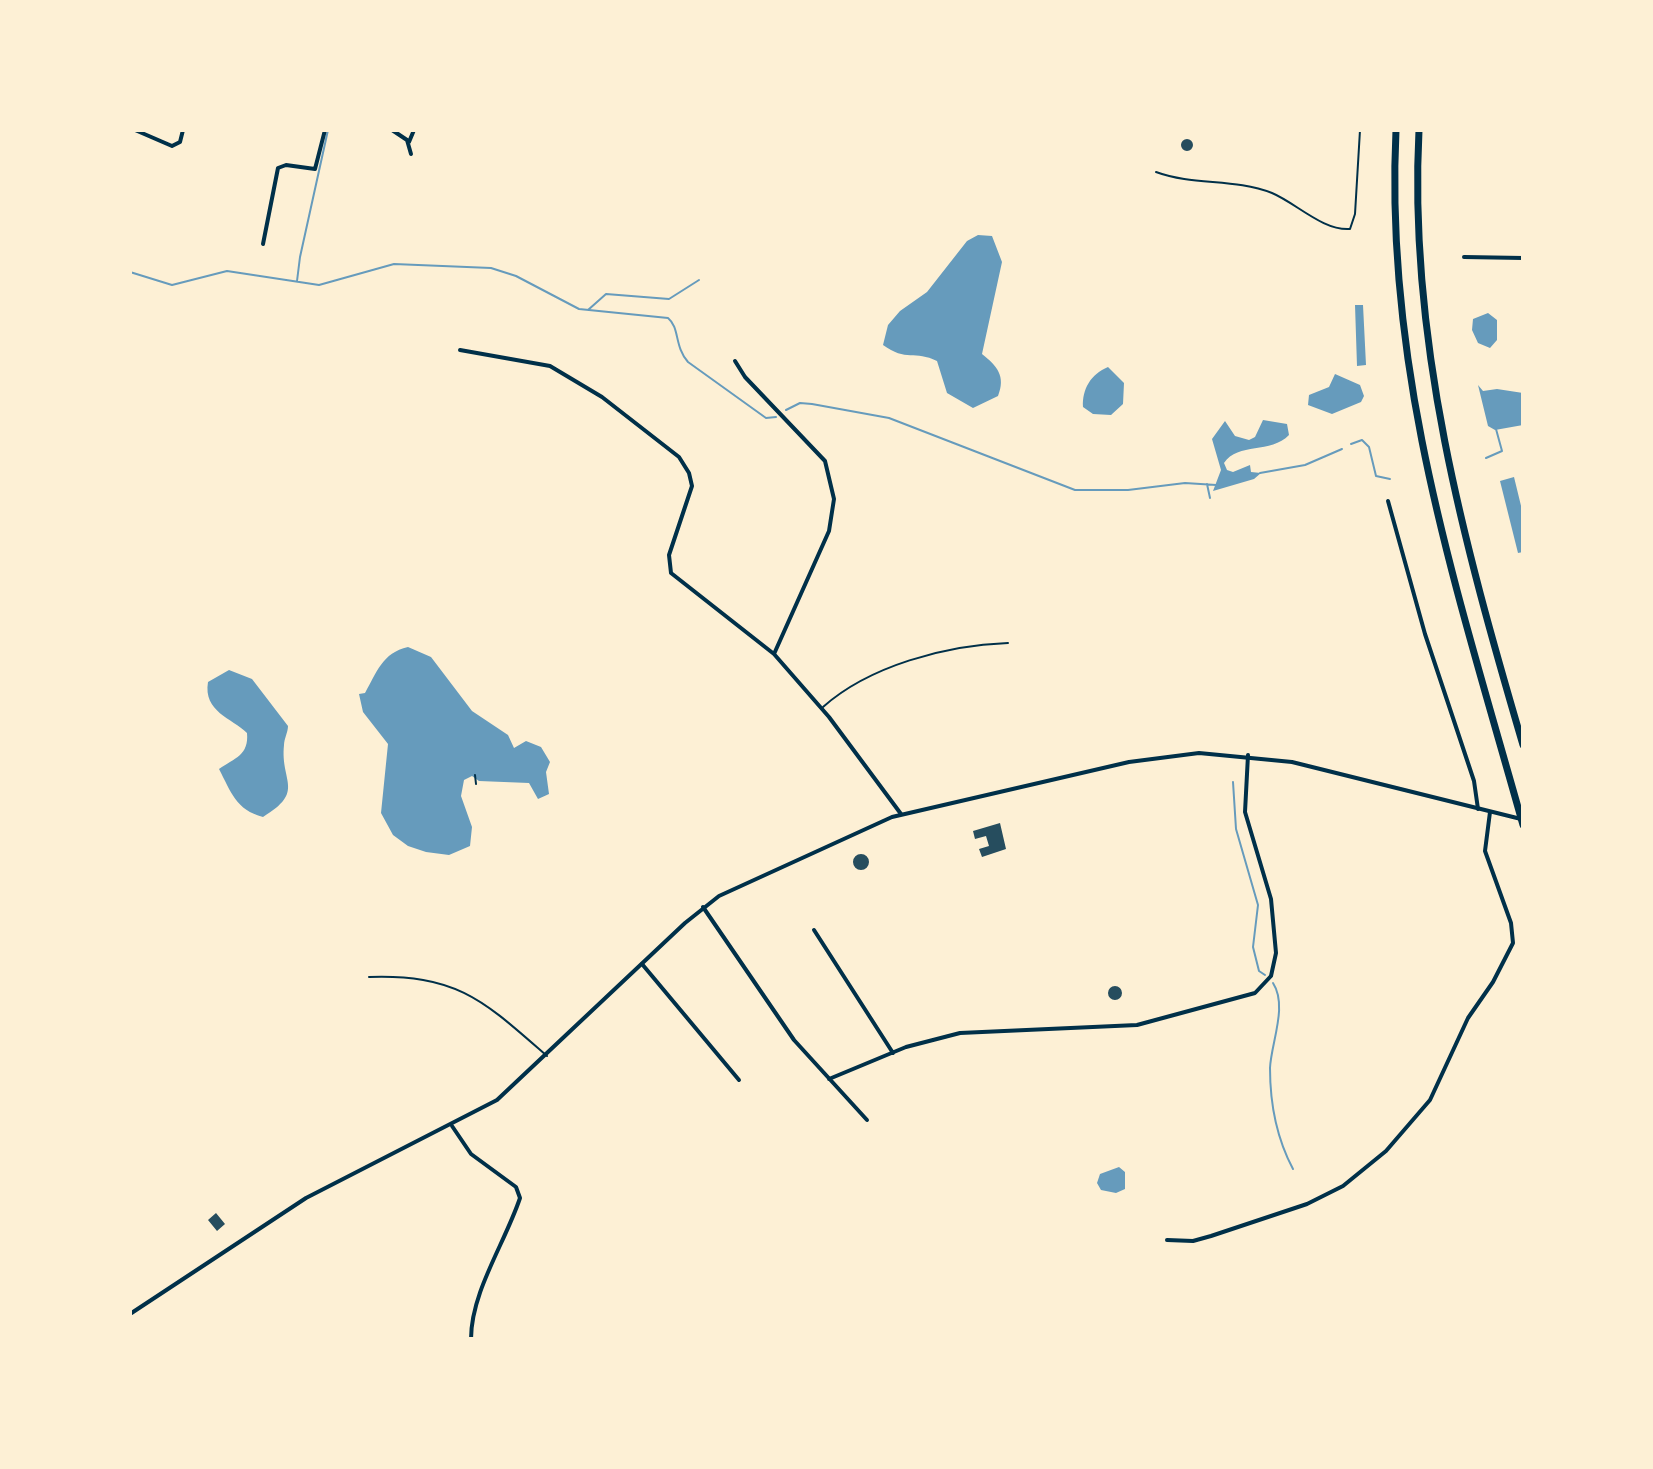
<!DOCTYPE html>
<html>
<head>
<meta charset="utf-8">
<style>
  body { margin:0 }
  #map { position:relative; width:1653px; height:1469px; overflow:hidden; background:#fdf0d5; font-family:Signika,sans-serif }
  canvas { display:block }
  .frame { position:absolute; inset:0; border:132px solid #fdf0d5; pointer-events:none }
</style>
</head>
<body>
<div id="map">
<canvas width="1653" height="1469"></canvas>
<div class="frame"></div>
</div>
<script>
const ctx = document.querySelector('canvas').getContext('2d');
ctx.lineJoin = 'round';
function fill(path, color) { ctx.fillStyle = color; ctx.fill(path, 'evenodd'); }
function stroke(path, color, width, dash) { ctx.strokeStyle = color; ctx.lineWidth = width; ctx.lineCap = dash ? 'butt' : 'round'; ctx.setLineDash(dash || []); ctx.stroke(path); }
fill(new Path2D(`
  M 978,235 L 992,236 L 1002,262 L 982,354 C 997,366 1006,376 998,396 L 973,408 L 947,393 L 937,361 C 915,350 906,362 883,345 L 888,325 L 900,311 L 927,292 L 967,241 Z
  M 1355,305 L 1363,305 L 1366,365 L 1357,366 Z
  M 1488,313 L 1497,320 L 1497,340 L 1490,348 L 1478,343 L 1472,330 L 1473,319 Z
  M 1108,367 L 1124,383 L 1123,404 L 1111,415 L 1093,414 L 1083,407 C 1082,389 1091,374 1108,367 Z
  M 1335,374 L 1360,385 L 1364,396 L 1361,402 L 1332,414 L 1308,405 L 1309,395 L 1329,387 Z
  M 1478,385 L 1483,391 L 1497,389 L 1523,393 L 1523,425 L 1495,430 L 1488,426 Z
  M 1263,420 L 1287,424 L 1289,435 C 1271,454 1238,442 1224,463 L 1227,470 L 1233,472 L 1250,465 L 1251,472 L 1261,473 L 1254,479 L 1213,491 L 1221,470 L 1212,439 L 1225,421 L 1235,436 L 1249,440 L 1255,437 Z
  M 1514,477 L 1523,514 L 1523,552 L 1518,553 L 1500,481 Z
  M 408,647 L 431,657 L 472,711 L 508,735 L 514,748 L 526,741 L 541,747 L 550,762 L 546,772 L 549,794 L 538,799 L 529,783 L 479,781 L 472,776 L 464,780 L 461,796 L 472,827 L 470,846 L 449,855 L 426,852 L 408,846 L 393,835 L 381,813 L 388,744 L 363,712 L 359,694 L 365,693 C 377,672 382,653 408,647 Z
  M 229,670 L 252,679 L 288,726 C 288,732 284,739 284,745 C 280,782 306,791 263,817 C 236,810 231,792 219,769 C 235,758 249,755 247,733 C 232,718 203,712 208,682 Z
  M 1119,1167 L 1125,1172 L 1125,1189 L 1116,1193 L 1101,1190 L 1097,1183 L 1100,1174 Z`), '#669bbc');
stroke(new Path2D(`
  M 130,272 L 172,285 L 227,271 L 319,285 L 394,264 L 491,268 L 516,276 L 579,309 L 668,318 C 680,328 674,346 688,362 L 766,418 L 776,417
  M 297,281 L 300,257 L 328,130
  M 588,310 L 606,294 L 669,299 L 699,280
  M 786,410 L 800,403 L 812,404 L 889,418 L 1075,490 L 1128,490 L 1185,483 L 1216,485
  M 1351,444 L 1362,440 L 1369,447 L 1376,476 L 1390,479
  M 1486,458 L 1502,451 L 1496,429
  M 1260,473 L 1305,465 L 1342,449
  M 1207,484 L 1210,498
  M 1233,782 L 1236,829 L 1258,905 L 1253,947 L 1259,971 L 1265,975
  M 1273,983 C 1288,1006 1271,1043 1270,1068 C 1270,1103 1277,1139 1293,1169`), '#669bbc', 2);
fill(new Path2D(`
  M1181 145a6 6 0 1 1 12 0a6 6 0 1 1-12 0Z
  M 1000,823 L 1006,849 L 982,857 L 979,849 L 989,846 L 986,836 L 975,839 L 973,831 Z
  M853 862a8 8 0 1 1 16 0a8 8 0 1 1-16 0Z
  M1108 993a7 7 0 1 1 14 0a7 7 0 1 1-14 0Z
  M 216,1213 L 225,1224 L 217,1231 L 208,1220 Z`), '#264d5e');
stroke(new Path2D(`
  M 475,775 L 476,784`), '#003049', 2);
stroke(new Path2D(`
  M 1156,172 C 1194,186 1234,178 1272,193 C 1296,203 1323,231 1350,229 L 1355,214 L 1360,130
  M 823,707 C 869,666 946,645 1008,643
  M 369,977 C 458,974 484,1001 547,1056`), '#003049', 2);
stroke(new Path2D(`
  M 135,130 L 172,146 L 180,142 L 183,130
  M 392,130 L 407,140 L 411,154
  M 409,142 L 414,130
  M 263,244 L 278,168 L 286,165 L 315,169 L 325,130
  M 1464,257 L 1523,258
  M 460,350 L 550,366 L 602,397 L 679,457 L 689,473 L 692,486 L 669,555 L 671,573 L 774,654 L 829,717 L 901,814
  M 735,361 L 745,377 L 825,461 L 834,499 L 829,531 L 774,654
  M 1388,501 L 1425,634 L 1474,781 L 1478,809
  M 703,907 L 794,1040 L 867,1120
  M 814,930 L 893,1053
  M 642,964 L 739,1080
  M 829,1079 L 906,1047 L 960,1033 L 1137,1025 L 1255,993 L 1271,976 L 1276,953 L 1271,899 L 1245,812 L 1248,755
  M 452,1126 L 471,1154 L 516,1187 L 520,1198 C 505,1243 471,1292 471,1339
  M 1167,1240 L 1193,1241 L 1211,1236 L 1307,1204 L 1343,1186 L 1386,1151 L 1430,1100 L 1468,1018 L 1493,982 L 1513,943 L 1511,923 L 1485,851 L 1490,812`), '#003049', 4);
stroke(new Path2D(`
  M 130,1314 L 306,1198 L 497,1100 L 685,923 L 719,896 L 892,817 L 1129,762 L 1199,753 L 1292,762 L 1521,819`), '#003049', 4);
stroke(new Path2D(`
  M 1396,130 C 1384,375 1458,593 1523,825
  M 1419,130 C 1408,341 1464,544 1523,745`), '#003049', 7);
</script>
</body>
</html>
